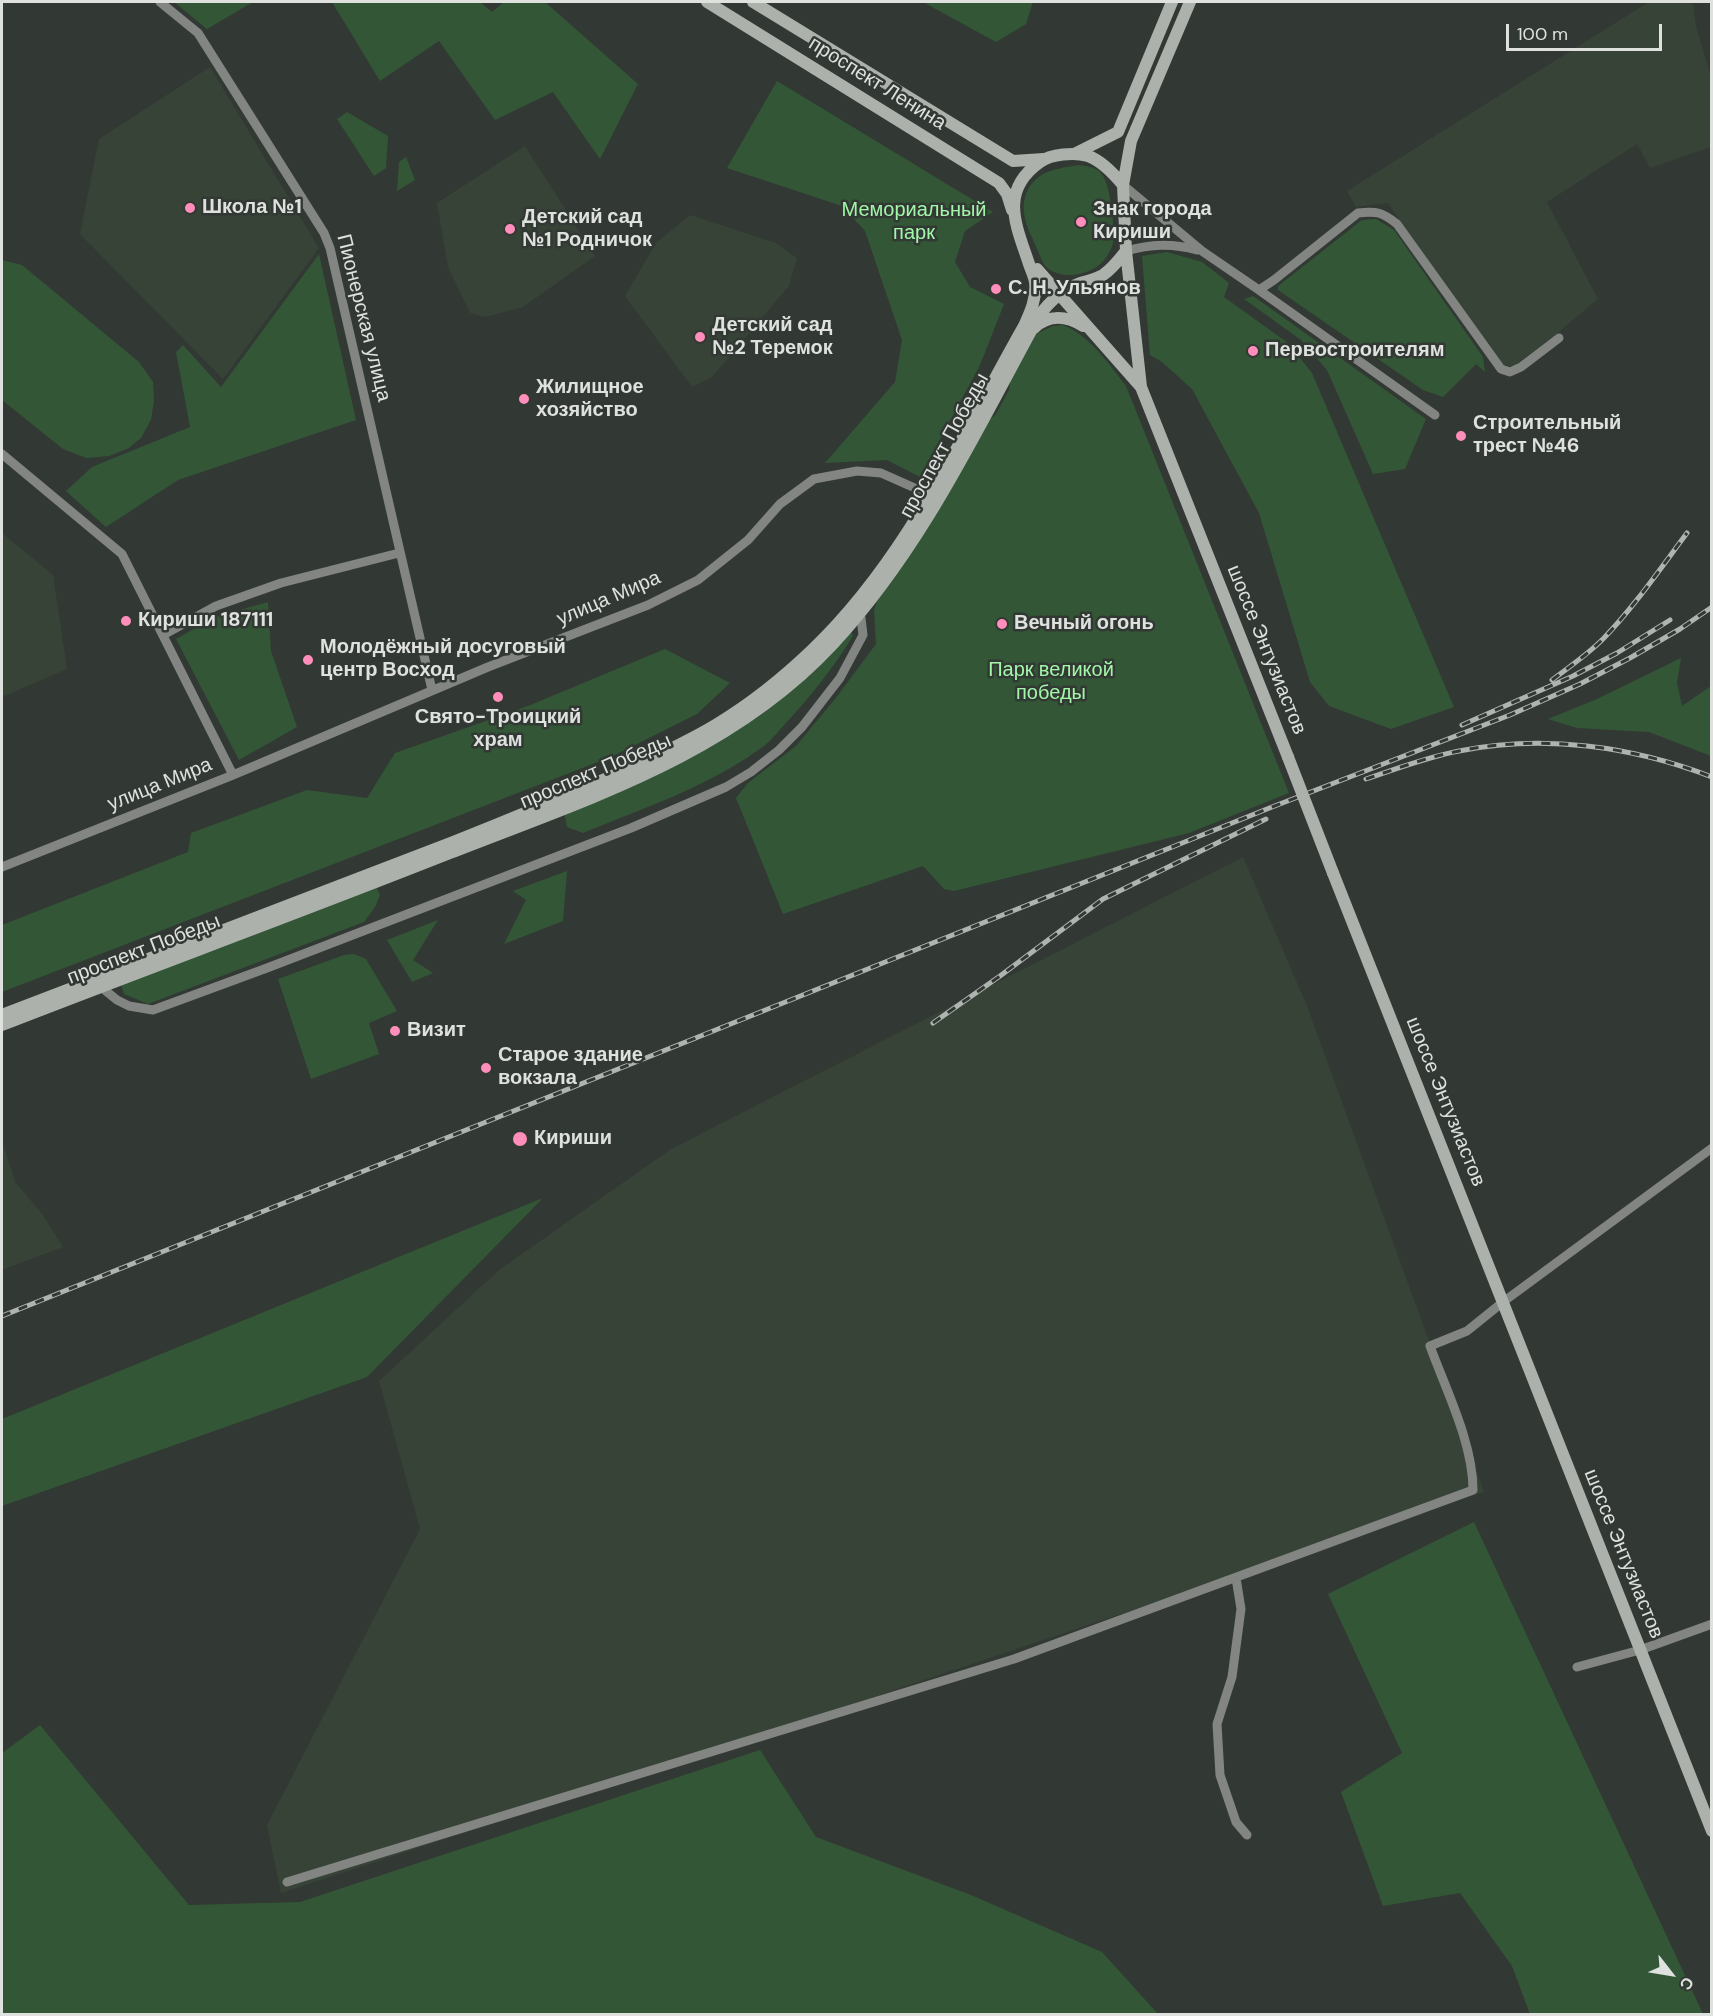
<!DOCTYPE html>
<html>
<head>
<meta charset="utf-8">
<style>
  body { margin:0 }
  #map { position:relative; width:1713px; height:2016px; overflow:hidden; background:#323833; font-family:"DM Sans",sans-serif }
  canvas { display:block }
  .frame { position:absolute; inset:0; border:3px solid #dee1de; pointer-events:none }
  .north { position:absolute; left:1641px; top:1944px; width:60px; height:60px; -webkit-text-stroke:4px #323833; paint-order:stroke; rotate:121deg; font-size:16px; font-weight:700; line-height:24px; text-align:center; color:#dee1de }
  .north::after { content:''; display:block; margin:auto; width:21px; height:27px; background:#dee1de; clip-path:polygon(50% 0,100% 100%,50% 72%,0 100%) }
  .scale { position:absolute; left:1506px; top:24px; width:156px; height:27px; box-sizing:border-box; border:3px solid #dee1de; border-top:0; padding-left:8px; font-size:18px; line-height:21px; white-space:nowrap; color:#dee1de; -webkit-text-stroke:4px #323833; paint-order:stroke }
</style>
</head>
<body>
<div id="map">
<canvas width="1713" height="2016"></canvas>
<div class="frame"></div>
<div class="north">С</div>
<div class="scale">100 m</div>
</div>
<script>
const ctx = document.querySelector('canvas').getContext('2d');
ctx.lineJoin = 'round';
function fill(path, color) { ctx.fillStyle = color; ctx.fill(path, 'evenodd'); }
function stroke(path, color, width, dash) { ctx.strokeStyle = color; ctx.lineWidth = width; ctx.lineCap = dash ? 'butt' : 'round'; ctx.setLineDash(dash || []); ctx.stroke(path); }
function drawText(font, color, halo, rows, align = 'center') {
  ctx.font = font + ' "DM Sans",sans-serif'; ctx.lineWidth = 5; ctx.setLineDash([]); ctx.textBaseline = 'middle'; ctx.strokeStyle = halo; ctx.fillStyle = color; for (const [text, x, y, turn = 0] of rows) {
    ctx.save(); ctx.translate(x, y); ctx.rotate((+turn || 0) * Math.PI / 180); ctx.textAlign = isNaN(turn) ? turn : align; if (halo) ctx.strokeText(text, 0, 0); ctx.fillText(text, 0, 0); ctx.restore();
  }
}
fill(new Path2D(`
  M 1649,2 L 1690,2 L 1693,5 L 1696,26 L 1711,76 L 1711,147 L 1650,168 L 1637,144 L 1547,202 L 1598,299 L 1555,335 L 1514,366 L 1503,365 L 1489,350 L 1388,203 L 1356,207 L 1347,191 Z
  M 210,67 L 319,248 L 223,379 L 80,234 L 99,139 Z
  M 525,146 L 595,256 L 523,307 L 485,317 L 470,313 L 448,267 L 437,203 Z
  M 690,215 L 776,243 L 797,258 L 789,286 L 712,377 L 692,387 L 625,296 L 656,243 Z
  M 2,533 L 53,575 L 67,669 L 2,697 Z
  M 1243,857 L 1307,1006 L 1484,1492 L 722,1748 L 281,1893 L 267,1825 L 420,1529 L 379,1381 L 499,1270 L 671,1149 Z
  M 2,1140 L 15,1182 L 43,1215 L 63,1247 L 2,1270 Z`), '#384338');
fill(new Path2D(`
  M 174,2 L 253,2 L 207,29 Z
  M 332,2 L 480,2 L 492,12 L 504,2 L 545,2 L 638,84 L 600,159 L 553,92 L 495,120 L 439,41 L 380,81 Z
  M 923,2 L 1033,2 L 1026,24 L 996,42 Z
  M 777,81 L 993,212 L 965,231 L 955,262 L 970,287 L 1004,304 L 980,365 L 920,477 L 887,460 L 825,463 L 895,382 L 902,340 L 865,231 L 842,206 L 727,168 Z
  M 347,112 L 388,136 L 386,168 L 374,176 L 337,119 Z
  M 406,157 L 415,180 L 397,191 L 399,162 Z
  M 1079,165 C 1086,166 1094,167 1100,172 C 1111,182 1115,229 1113,243 C 1112,247 1109,253 1107,256 C 1097,273 1068,281 1050,270 C 1043,266 1041,258 1038,251 C 1033,239 1025,225 1024,212 C 1023,206 1024,200 1026,194 C 1036,170 1056,169 1079,165 Z
  M 1376,219 L 1394,230 L 1483,357 L 1485,372 L 1476,364 L 1443,397 L 1423,390 L 1278,290 L 1278,286 L 1362,220 Z
  M 1167,252 L 1202,262 L 1229,283 L 1224,297 L 1288,343 L 1312,373 L 1454,707 L 1391,729 L 1329,706 L 1310,682 L 1259,513 L 1192,389 L 1162,362 L 1150,355 L 1142,256 Z
  M 319,254 L 356,420 L 178,480 L 106,527 L 66,491 L 92,467 L 190,427 L 176,352 L 183,345 L 221,387 Z
  M 2,260 L 22,265 L 139,362 L 153,382 L 154,401 L 151,420 L 141,438 L 129,448 L 109,456 L 86,458 L 63,449 L 2,400 Z
  M 1253,296 L 1426,419 L 1405,469 L 1373,474 L 1327,370 L 1301,340 L 1244,299 Z
  M 1063,325 C 1091,337 1108,363 1126,386 L 1289,793 L 1189,833 L 954,891 L 944,889 L 923,866 L 783,914 L 736,798 L 748,783 L 796,746 L 835,699 L 876,644 L 874,611 L 878,598 L 985,424 L 996,414 L 1009,390 L 1011,375 L 1034,335 L 1053,326 Z
  M 268,602 L 271,651 L 297,727 L 239,760 L 176,639 L 215,617 Z
  M 851,632 L 853,636 C 833,668 812,695 786,723 C 779,730 772,740 764,746 C 710,786 644,808 583,833 L 567,827 L 564,811 L 619,792 Z
  M 665,649 L 730,683 L 697,714 L 611,757 L 2,992 L 2,925 L 188,852 L 191,833 L 307,790 L 367,798 L 395,753 L 528,706 Z
  M 1681,658 L 1677,683 L 1682,706 L 1711,686 L 1711,756 L 1649,732 L 1577,728 L 1548,719 L 1597,699 Z
  M 567,871 L 563,921 L 504,944 L 526,900 L 513,891 Z
  M 376,886 L 380,895 L 375,907 L 364,922 L 148,1004 L 124,994 L 121,985 Z
  M 438,920 L 413,960 L 433,973 L 412,982 L 387,940 Z
  M 354,954 L 366,959 L 397,1011 L 369,1023 L 379,1054 L 311,1079 L 278,979 L 344,955 Z
  M 543,1198 L 367,1377 L 2,1506 L 2,1419 Z
  M 1474,1522 L 1703,2014 L 1530,2014 L 1512,1966 L 1460,1893 L 1383,1906 L 1341,1792 L 1402,1753 L 1328,1594 Z
  M 40,1725 L 189,1905 L 300,1902 L 760,1750 L 816,1837 L 971,1895 L 1102,1952 L 1158,2014 L 2,2014 L 2,1753 Z`), '#335736');
stroke(new Path2D(`
  M 160,2 L 198,33 L 324,233 L 330,248 L 432,690
  M 1123,185 L 1202,251 L 1259,290 L 1274,280 L 1358,213 C 1377,211 1382,212 1397,224 L 1501,369 L 1510,372 L 1521,367 L 1559,338
  M 1126,251 C 1151,244 1172,243 1197,250
  M 1259,290 L 1435,415
  M 2,454 L 122,554 L 233,775
  M 163,635 L 216,606 L 281,583 L 399,553
  M 2,867 L 233,775 L 488,667 L 648,605 L 698,580 L 748,540 L 780,504 L 814,479 L 857,471 L 881,473 L 935,497
  M 101,987 L 117,1000 L 129,1006 L 153,1010 L 267,968 L 631,828 L 726,787 L 751,772 L 779,750 L 802,727 L 840,678 L 863,635 L 861,618 L 858,615
  M 1236,1578 L 1241,1609 L 1232,1677 L 1217,1724 L 1220,1775 L 1236,1822 L 1247,1835
  M 1577,1667 L 1640,1650 L 1712,1624
  M 287,1882 L 1014,1659 L 1473,1490 C 1473,1443 1446,1390 1430,1346 L 1467,1331 L 1503,1302 L 1712,1148`), '#828582', 9);
stroke(new Path2D(`
  M 707,2 L 999,183 L 1007,194 L 1012,210
  M 753,2 L 1013,161 L 1044,159
  M 1074,154 L 1118,132 L 1172,2
  M 1126,251 L 1141,387 L 1288,757
  M 1037,269 L 1141,387
  M 1034,328 C 1049,314 1067,316 1083,326
  M 1333,873 L 1712,1831
  M 2,1015 C 152,956 303,901 453,842 C 509,820 564,797 619,773 C 652,758 686,743 717,724 C 750,704 786,675 813,649 C 907,559 961,437 1024,326 C 1030,313 1037,298 1035,282 C 1034,275 1030,268 1028,261 C 1015,223 1000,190 1040,162 C 1051,154 1074,152 1088,156 C 1102,161 1114,174 1123,185
  M 2,1025 C 151,967 301,912 450,853 C 587,799 730,755 833,644 C 922,548 977,429 1039,316 C 1049,302 1064,289 1080,283 C 1088,281 1095,279 1103,275 C 1112,269 1119,260 1126,251 L 1123,185 L 1131,141 L 1190,2`), '#acb1ac', 12);
const rail = new Path2D(`
  M 1552,680 C 1569,667 1587,655 1603,639 C 1634,607 1660,569 1687,533
  M 1462,725 L 1573,676 L 1617,653 L 1670,620
  M 1366,779 C 1396,769 1427,757 1459,751 C 1543,734 1632,746 1712,777
  M 933,1023 L 1000,976 L 1103,899 L 1266,819
  M 2,1316 L 1272,807 L 1510,715 L 1580,684 L 1630,658 L 1680,629 L 1712,607`);
stroke(rail, '#b0b4b1', 5);
stroke(rail, '#323833', 3, [9]);
stroke(new Path2D(`
  M 1288,757 L 1333,873`), '#acb1ac', 12);
for (const [x, y, r, color] of [
  [190,208,6,"#ff8eba"],
  [1081,222,6,"#ff8eba"],
  [510,229,6,"#ff8eba"],
  [996,289,6,"#ff8eba"],
  [700,337,6,"#ff8eba"],
  [1253,351,6,"#ff8eba"],
  [524,399,6,"#ff8eba"],
  [1461,436,6,"#ff8eba"],
  [126,621,6,"#ff8eba"],
  [1002,624,6,"#ff8eba"],
  [308,660,6,"#ff8eba"],
  [498,697,6,"#ff8eba"],
  [395,1031,6,"#ff8eba"],
  [486,1068,6,"#ff8eba"],
  [520,1139,8,"#ff8eba"]
]) { const dot = new Path2D(); dot.arc(x, y, r, 0, 2 * Math.PI); ctx.fillStyle = color; ctx.fill(dot); stroke(dot, '#323833', 2); }
drawText('20px', '#dee1de', '#323833', [
  ["проспект Ленина",877,84,32],
  ["Пионерская улица",363,318,76],
  ["проспект Победы",945,446,-61],
  ["улица Мира",609,599,-23],
  ["шоссе Энтузиастов",1266,650,68],
  ["проспект Победы",596,772,-23],
  ["улица Мира",160,785,-22],
  ["проспект Победы",144,950,-21],
  ["шоссе Энтузиастов",1445,1102,68],
  ["шоссе Энтузиастов",1623,1554,68]
]);
drawText('bold 20px', '#dee1de', '#323833', [
  ["Школа №1",202,208],
  ["Знак города",1093,210],
  ["Кириши",1093,233],
  ["Детский сад",522,218],
  ["№1 Родничок",522,241],
  ["С. Н. Ульянов",1008,289],
  ["Детский сад",712,326],
  ["№2 Теремок",712,349],
  ["Первостроителям",1265,351],
  ["Жилищное",536,388],
  ["хозяйство",536,411],
  ["Строительный",1473,424],
  ["трест №46",1473,447],
  ["Кириши 187111",138,621],
  ["Вечный огонь",1014,624],
  ["Молодёжный досуговый",320,648],
  ["центр Восход",320,671],
  ["Свято-Троицкий",498,718,"center"],
  ["храм",498,741,"center"],
  ["Визит",407,1031],
  ["Старое здание",498,1056],
  ["вокзала",498,1079],
  ["Кириши",534,1139]
], 'left');
drawText('20px', '#a1f6a8', '#323833', [
  ["Мемориальный",914,211],
  ["парк",914,234],
  ["Парк великой",1051,671],
  ["победы",1051,694]
]);
</script>
</body>
</html>
